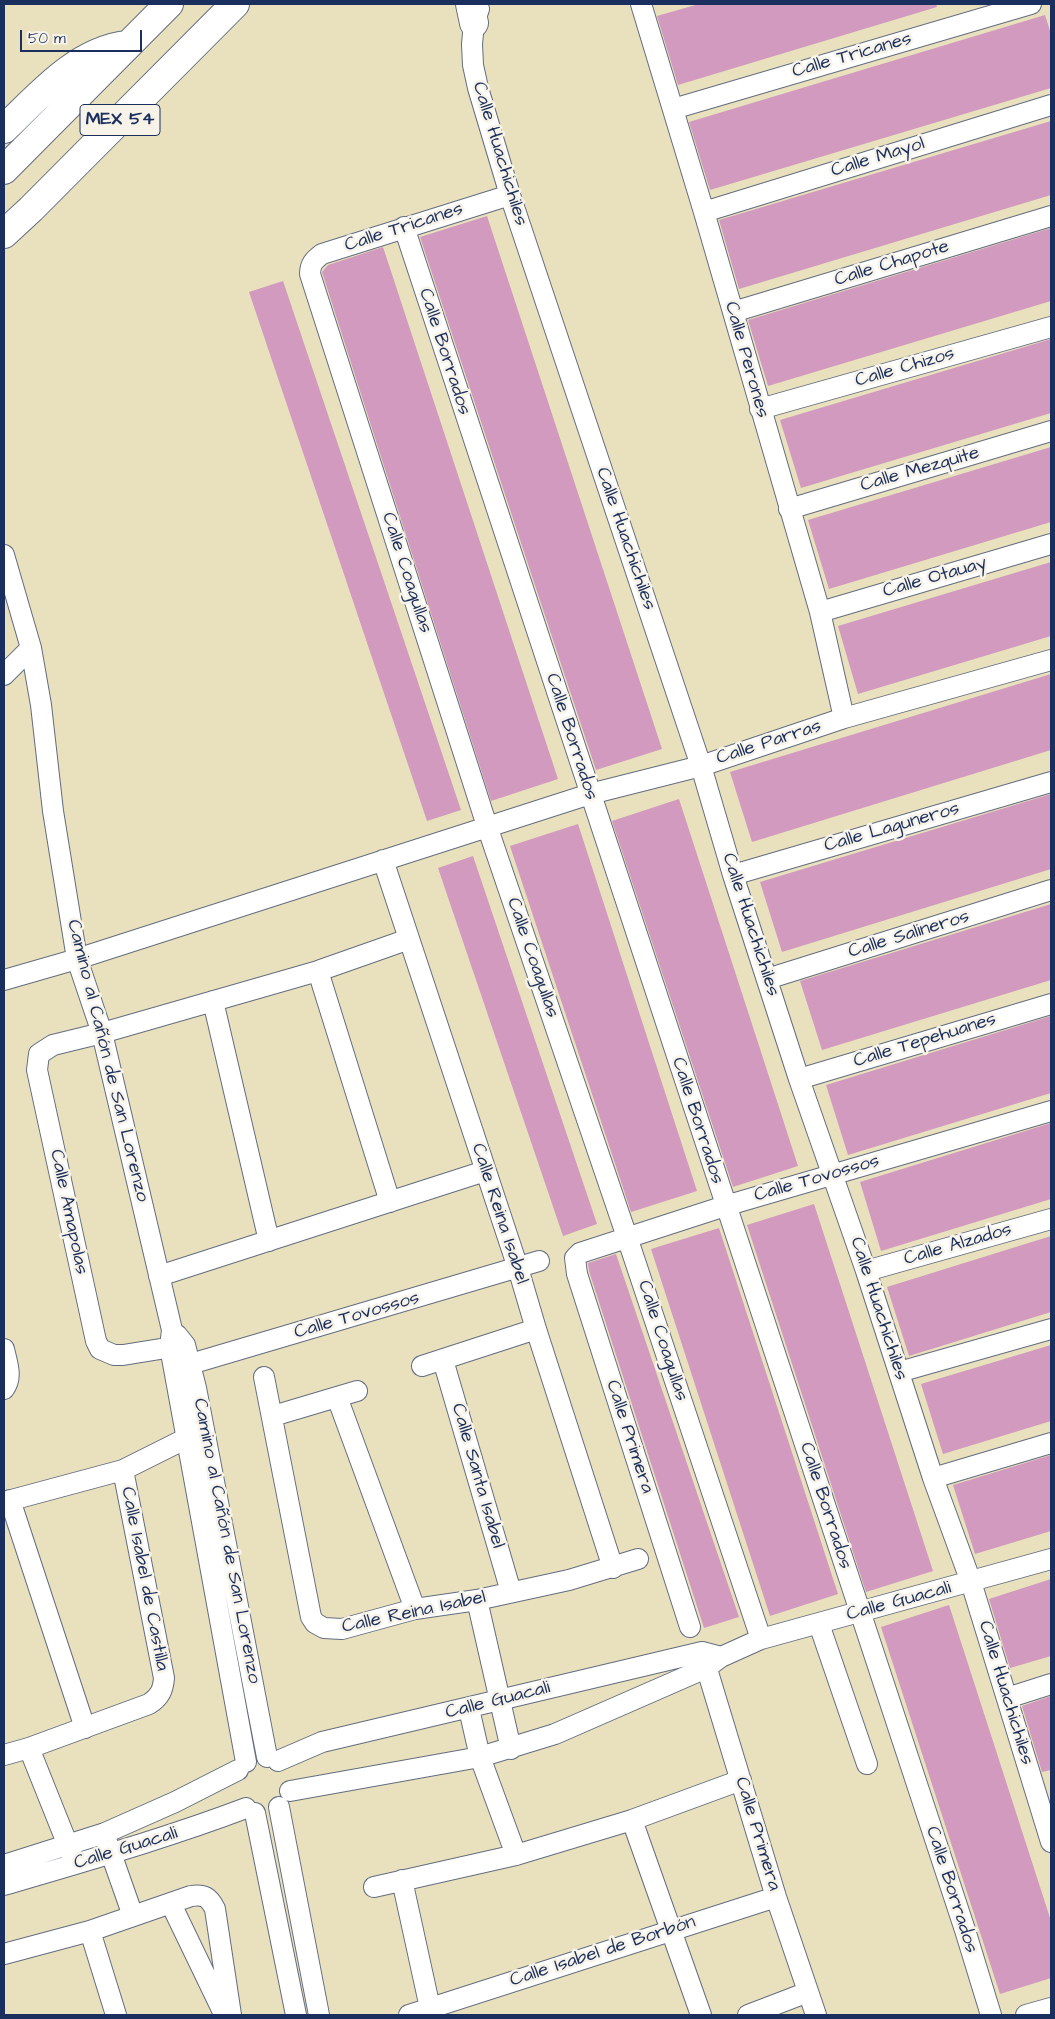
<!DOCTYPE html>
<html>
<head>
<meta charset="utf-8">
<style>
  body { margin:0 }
  #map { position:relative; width:1055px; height:2019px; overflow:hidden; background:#e9e0bd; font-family:"Architects Daughter",sans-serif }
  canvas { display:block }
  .frame { position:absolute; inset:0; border:5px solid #1b2f5e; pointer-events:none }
  .scale { position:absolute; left:20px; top:30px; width:122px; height:22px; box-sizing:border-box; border:2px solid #1b2f5e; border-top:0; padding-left:6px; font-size:15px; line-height:18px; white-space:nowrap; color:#1b2f5e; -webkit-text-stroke:4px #f7f3e8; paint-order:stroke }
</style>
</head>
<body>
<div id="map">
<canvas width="1055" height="2019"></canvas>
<div class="frame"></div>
<div class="scale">50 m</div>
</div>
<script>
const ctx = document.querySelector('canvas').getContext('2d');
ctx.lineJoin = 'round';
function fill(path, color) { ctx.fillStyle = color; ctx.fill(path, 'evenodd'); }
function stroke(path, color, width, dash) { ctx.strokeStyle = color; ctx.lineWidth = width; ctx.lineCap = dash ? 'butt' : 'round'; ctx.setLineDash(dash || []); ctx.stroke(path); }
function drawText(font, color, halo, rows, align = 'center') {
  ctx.font = font + ' "Architects Daughter",sans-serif'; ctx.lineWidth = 5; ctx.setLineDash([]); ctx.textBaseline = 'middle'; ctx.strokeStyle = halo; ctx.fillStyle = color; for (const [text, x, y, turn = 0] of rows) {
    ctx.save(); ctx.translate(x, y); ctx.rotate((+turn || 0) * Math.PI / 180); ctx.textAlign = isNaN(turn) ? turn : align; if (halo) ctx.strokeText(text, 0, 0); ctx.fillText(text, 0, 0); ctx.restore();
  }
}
fill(new Path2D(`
  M 699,4 L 936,4 L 937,7 L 678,85 L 657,16 Z
  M 1045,15 L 1051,34 L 1051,88 L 710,190 L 689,122 Z
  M 1051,121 L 1051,195 L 739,289 L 719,220 Z
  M 487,216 L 662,749 L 596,770 L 420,237 Z
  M 1051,228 L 1051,301 L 768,386 L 748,320 Z
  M 383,247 L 558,779 L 491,801 L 322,272 L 328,265 Z
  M 283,281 L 461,810 L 427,821 L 249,292 Z
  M 1051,339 L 1051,413 L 801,488 L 780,420 Z
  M 1051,447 L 1051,522 L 829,589 L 808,520 Z
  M 1051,562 L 1051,636 L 858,694 L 838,626 Z
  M 1051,674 L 1051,750 L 752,842 L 730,772 Z
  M 1051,794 L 1051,869 L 782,952 L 760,882 Z
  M 679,799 L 798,1166 L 733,1187 L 612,821 Z
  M 578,824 L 697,1191 L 631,1212 L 510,846 Z
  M 473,856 L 597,1224 L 563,1236 L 438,868 Z
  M 1051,904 L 1051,980 L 822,1050 L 800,981 Z
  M 1051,1016 L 1051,1093 L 848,1155 L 826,1085 Z
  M 1051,1123 L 1051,1199 L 881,1251 L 860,1182 Z
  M 814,1204 L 933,1571 L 866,1592 L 747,1225 Z
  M 719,1228 L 838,1594 L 770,1616 L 651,1249 Z
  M 1051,1236 L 1051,1312 L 909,1356 L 887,1287 Z
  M 616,1254 L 739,1617 L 704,1628 L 589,1271 L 588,1263 Z
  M 1051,1345 L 1051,1421 L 943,1454 L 921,1384 Z
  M 1051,1455 L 1051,1531 L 975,1554 L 953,1485 Z
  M 1051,1579 L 1051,1656 L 1010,1668 L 989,1599 Z
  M 949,1605 L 1051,1921 L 1051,1978 L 1000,1994 L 881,1627 Z
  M 1051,1696 L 1051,1770 L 1042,1772 L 1022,1706 Z`), '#d19abe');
const minor = new Path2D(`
  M 641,4 L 704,212 L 820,612 L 844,718
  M 479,9 L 474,23 L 472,44 L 473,65 L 478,88 L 510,195 L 701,766 L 733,875 L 799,1079 L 866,1271 L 933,1478 L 971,1582 L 1051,1842
  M 673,109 L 1031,4
  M 510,195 L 322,254 C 314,260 310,264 310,274 L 487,826 L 627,1237 L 761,1639
  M 704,212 L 1051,105
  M 404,227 L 965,1930 L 991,2015
  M 733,312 L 1051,216
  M 760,409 L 1051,327
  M 789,509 L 1051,431
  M 4,555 L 31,648 L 41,705 L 53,811 L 77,959 L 102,1033 L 172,1330 L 170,1347 L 246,1762
  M 820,612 L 1051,544
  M 4,675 L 31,648
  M 383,860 L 518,1268 L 536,1329 L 613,1568
  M 733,875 L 1051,782
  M 318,971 L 390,1202
  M 767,979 L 1051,890
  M 4,980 L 77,959 L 590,794 L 701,766 L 844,718 L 1051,660
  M 213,1001 L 269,1241
  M 799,1079 L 1051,1004
  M 866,1271 L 1051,1219
  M 159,1276 L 485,1171
  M 177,1335 L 185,1345 L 196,1388 L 267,1757
  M 185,1345 L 123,1355 L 114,1355 L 100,1349 L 96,1341 L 37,1070 L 39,1054 L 53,1045 L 102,1033 L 318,971 L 409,939
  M 4,1349 C 7,1363 13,1377 4,1389
  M 443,1360 L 511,1592
  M 422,1366 L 536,1329
  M 177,1368 L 539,1261
  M 899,1372 L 1051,1329
  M 264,1377 L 311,1617 L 315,1623 L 324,1628 L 342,1629 L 415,1609 L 477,1600 L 569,1580 L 638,1559
  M 337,1397 L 415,1609
  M 273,1416 L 357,1391
  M 933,1478 L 1051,1443
  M 10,1500 L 85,1728
  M 4,1502 L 123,1470 L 187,1438
  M 477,1600 L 511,1749
  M 819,1624 L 867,1764
  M 690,1627 L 577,1274 L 575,1258 L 580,1253 L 725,1206 L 1051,1111
  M 703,1656 L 776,1897 L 816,2015
  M 1007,1698 L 1051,1684
  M 469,1709 L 480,1757 L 516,1855
  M 29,1748 L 73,1858
  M 4,1755 L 29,1748 L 149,1704 C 160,1697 163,1690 164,1678 L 123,1470
  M 278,1761 L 322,1742 L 702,1652 L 721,1657
  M 290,1791 L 480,1757 L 555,1734 L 706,1668 L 721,1657 L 761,1639 L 1051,1559
  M 279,1807 L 319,2015
  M 255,1813 L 296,2015
  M 632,1820 L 701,2015
  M 107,1842 L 133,1916
  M 4,1865 L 105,1833 L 175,1802 L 238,1770
  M 402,1880 L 430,2008
  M 4,1885 C 85,1861 167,1838 246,1808
  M 374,1887 L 516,1855 L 632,1820 L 741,1780
  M 171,1904 L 224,2014
  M 90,1931 L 116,2015
  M 4,1954 L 90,1931 L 191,1896 C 204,1894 209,1897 215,1909 L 231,2015
  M 409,2015 L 776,1897
  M 748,2015 L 808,1992
  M 1026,2015 L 1051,2008`);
const highway = new Path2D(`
  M 470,4 L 474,23
  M 4,129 C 39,96 76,51 127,45
  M 4,170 L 169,4
  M 4,234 L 31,209 L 235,4`);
stroke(minor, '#636d7f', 22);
stroke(highway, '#636d7f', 30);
stroke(minor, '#fff', 20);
stroke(highway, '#fff', 28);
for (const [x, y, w] of [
  [120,120,80]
]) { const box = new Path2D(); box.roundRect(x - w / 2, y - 15.5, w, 31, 4); ctx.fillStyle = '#f7f3e8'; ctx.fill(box); stroke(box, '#1b2f5e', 1); }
drawText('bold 18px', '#1b2f5e', null, [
  ["MEX 54",120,120]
]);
drawText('19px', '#1b2f5e', '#f7f3e8', [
  ["Calle Tricanes",852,56,-16],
  ["Calle Huachichiles",499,154,73],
  ["Calle Mayol",878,158,-17],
  ["Calle Tricanes",404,228,-18],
  ["Calle Chapote",892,264,-17],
  ["Calle Borrados",444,352,72],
  ["Calle Perones",746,360,74],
  ["Calle Chizos",905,368,-16],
  ["Calle Mezquite",920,470,-16],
  ["Calle Huachichiles",625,539,71],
  ["Calle Coagullas",406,573,72],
  ["Calle Otauay",935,578,-16],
  ["Calle Borrados",571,737,72],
  ["Calle Parras",769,743,-18],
  ["Calle Laguneros",892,828,-16],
  ["Calle Huachichiles",750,925,72],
  ["Calle Salineros",909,935,-17],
  ["Calle Coagullas",532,958,71],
  ["Calle Tepehuanes",925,1041,-17],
  ["Camino al Cañón de San Lorenzo",107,1061,76],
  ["Calle Borrados",697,1121,72],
  ["Calle Tovossos",817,1179,-16],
  ["Calle Amapolas",68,1212,78],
  ["Calle Reina Isabel",499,1214,72],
  ["Calle Alzados",958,1245,-16],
  ["Calle Huachichiles",878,1309,72],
  ["Calle Tovossos",357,1316,-16],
  ["Calle Coagullas",662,1341,72],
  ["Calle Primera",629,1437,72],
  ["Calle Santa Isabel",477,1476,74],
  ["Calle Borrados",825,1506,72],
  ["Camino al Cañón de San Lorenzo",226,1541,79],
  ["Calle Isabel de Castilla",144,1579,79],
  ["Calle Guacali",899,1602,-15],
  ["Calle Reina Isabel",414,1613,-12],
  ["Calle Huachichiles",1005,1693,73],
  ["Calle Guacali",498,1701,-14],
  ["Calle Primera",757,1834,73],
  ["Calle Guacali",126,1849,-17],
  ["Calle Borrados",951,1890,72],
  ["Calle Isabel de Borbón",603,1952,-18]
]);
</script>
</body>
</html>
